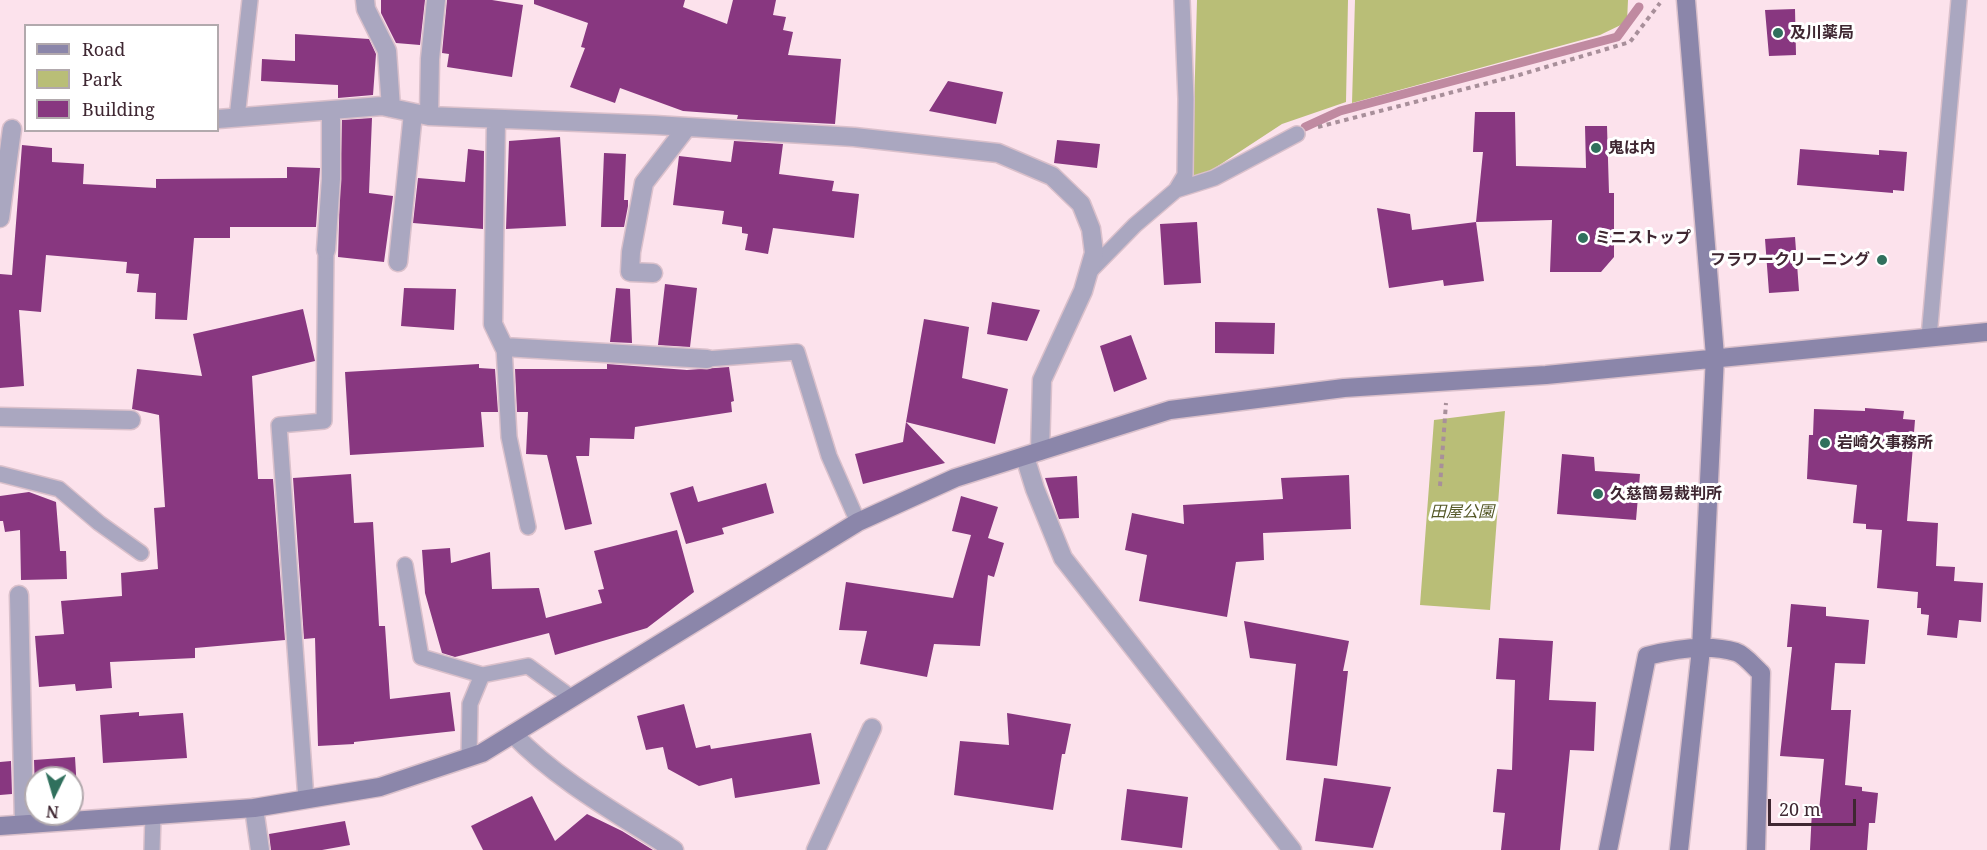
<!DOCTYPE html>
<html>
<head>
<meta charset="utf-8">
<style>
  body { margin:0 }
  #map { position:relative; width:1987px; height:850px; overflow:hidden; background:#fce2ec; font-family:"Noto Serif",serif }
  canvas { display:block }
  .legend { position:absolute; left:24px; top:24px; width:195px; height:108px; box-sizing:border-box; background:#fff; border:2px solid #b2a9ad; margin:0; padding:8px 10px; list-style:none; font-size:18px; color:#3f2732 }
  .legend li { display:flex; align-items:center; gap:12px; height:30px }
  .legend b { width:30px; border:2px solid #b2a9ad }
  .north { position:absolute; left:24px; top:766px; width:60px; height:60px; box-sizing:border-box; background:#fff; border:2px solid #b2a9ad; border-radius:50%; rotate:185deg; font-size:16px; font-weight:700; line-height:24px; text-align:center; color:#3f2732 }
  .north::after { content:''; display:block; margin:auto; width:21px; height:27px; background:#30705d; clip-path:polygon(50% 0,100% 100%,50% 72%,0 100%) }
  .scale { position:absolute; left:1768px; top:799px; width:88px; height:27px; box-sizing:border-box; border:3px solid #3f2732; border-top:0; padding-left:8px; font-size:18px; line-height:21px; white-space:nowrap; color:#3f2732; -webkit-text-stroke:4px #fff; paint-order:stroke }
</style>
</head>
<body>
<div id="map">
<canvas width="1987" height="850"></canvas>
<ul class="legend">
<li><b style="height:8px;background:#8b86aa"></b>Road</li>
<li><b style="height:16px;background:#b9be77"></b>Park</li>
<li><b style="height:16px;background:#883780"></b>Building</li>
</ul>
<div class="north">N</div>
<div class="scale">20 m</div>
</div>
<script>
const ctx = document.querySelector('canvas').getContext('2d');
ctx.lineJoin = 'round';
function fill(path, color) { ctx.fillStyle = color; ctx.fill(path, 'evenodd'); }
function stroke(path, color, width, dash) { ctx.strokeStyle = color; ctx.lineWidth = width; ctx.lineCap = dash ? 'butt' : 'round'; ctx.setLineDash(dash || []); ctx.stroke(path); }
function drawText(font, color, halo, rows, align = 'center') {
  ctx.font = font + ' "Noto Serif","Noto Sans JP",serif'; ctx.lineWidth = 6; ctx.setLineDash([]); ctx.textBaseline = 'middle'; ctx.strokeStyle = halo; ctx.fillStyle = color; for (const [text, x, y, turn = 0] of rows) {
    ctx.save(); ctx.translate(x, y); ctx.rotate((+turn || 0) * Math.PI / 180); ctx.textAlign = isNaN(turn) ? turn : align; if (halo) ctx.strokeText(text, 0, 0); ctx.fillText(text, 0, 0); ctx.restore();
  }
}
fill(new Path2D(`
  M 1197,0 L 1348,0 L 1346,102 L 1282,124 L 1192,183 Z
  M 1355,0 L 1628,0 L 1627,22 L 1600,35 L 1352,103 Z
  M 1505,411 L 1490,610 L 1420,605 L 1434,420 Z`), '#b9be77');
stroke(new Path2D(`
  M 1305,127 L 1340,111 L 1617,37 L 1639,7`), '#c08aa1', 9);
fill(new Path2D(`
  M 381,0 L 425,0 L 420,45 L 396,43 L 381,13 Z
  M 447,0 L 492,0 L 523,5 L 512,77 L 447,67 L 449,54 L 442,53 Z
  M 534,0 L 685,0 L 683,7 L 727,24 L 733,0 L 776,0 L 773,15 L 786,17 L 783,30 L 793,32 L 788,55 L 841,59 L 835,124 L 737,119 L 738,115 L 683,111 L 620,88 L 615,103 L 570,87 L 585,48 L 581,47 L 588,23 L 534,4 Z
  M 1795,9 L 1796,55 L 1769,56 L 1765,10 Z
  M 295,34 L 369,39 L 376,54 L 373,95 L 338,98 L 338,85 L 261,81 L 262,59 L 295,61 Z
  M 948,81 L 1003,92 L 996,124 L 929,111 Z
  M 1475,112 L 1515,112 L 1516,166 L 1586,168 L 1585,126 L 1607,126 L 1609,193 L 1614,193 L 1614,257 L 1601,272 L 1550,272 L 1552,220 L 1476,222 L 1483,152 L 1473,152 Z
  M 372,118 L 369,193 L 393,196 L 384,262 L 338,257 L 342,120 Z
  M 560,137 L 566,226 L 506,229 L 509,141 Z
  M 1057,140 L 1100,144 L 1097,168 L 1054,163 Z
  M 734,141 L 783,144 L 779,174 L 834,181 L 832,191 L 859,194 L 854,238 L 773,228 L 768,254 L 745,250 L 748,234 L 742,233 L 742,227 L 722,224 L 724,211 L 673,205 L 679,156 L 731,162 Z
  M 22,145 L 52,148 L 52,162 L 84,164 L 83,184 L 156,188 L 156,179 L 287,178 L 287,167 L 320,168 L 316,227 L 230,227 L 230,238 L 194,238 L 187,320 L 155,319 L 156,293 L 137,292 L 139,274 L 126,273 L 127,262 L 46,255 L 41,312 L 19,310 L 24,386 L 0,388 L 0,274 L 12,275 Z
  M 468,149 L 484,151 L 483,229 L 413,223 L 418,178 L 465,182 Z
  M 1800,149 L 1879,155 L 1879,150 L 1907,152 L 1904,191 L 1893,190 L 1893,193 L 1797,185 Z
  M 604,153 L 626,154 L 624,200 L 628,200 L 628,206 L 624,227 L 601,227 Z
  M 1377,208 L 1410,214 L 1412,230 L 1476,222 L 1484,281 L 1444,286 L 1443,280 L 1389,288 Z
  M 1197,222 L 1201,283 L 1164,285 L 1160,224 Z
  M 1795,237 L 1799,291 L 1769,293 L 1765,239 Z
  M 665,284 L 697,288 L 690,347 L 658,345 Z
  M 404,288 L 456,289 L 454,330 L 401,326 Z
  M 616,288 L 630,289 L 632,343 L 610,342 Z
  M 992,302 L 1040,310 L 1027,341 L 987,334 Z
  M 303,309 L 315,361 L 252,376 L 258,479 L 273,479 L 285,640 L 195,648 L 195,658 L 110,662 L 112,688 L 76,691 L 75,684 L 39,687 L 35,636 L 64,634 L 61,601 L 122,596 L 121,573 L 158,569 L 154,508 L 165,507 L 159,415 L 132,409 L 137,369 L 202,376 L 193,334 Z
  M 924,319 L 969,327 L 962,378 L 1008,389 L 995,444 L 906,422 Z
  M 1215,322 L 1275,323 L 1274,354 L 1215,353 Z
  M 1131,335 L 1147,379 L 1114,392 L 1100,346 Z
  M 479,364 L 479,368 L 495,369 L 498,412 L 481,412 L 484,447 L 350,455 L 345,372 Z
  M 607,364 L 687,370 L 729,367 L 734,401 L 731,402 L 732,412 L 635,427 L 634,439 L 590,438 L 589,456 L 576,456 L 592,524 L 565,530 L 547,455 L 526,454 L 528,412 L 517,412 L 515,369 L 607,369 Z
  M 1865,408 L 1904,411 L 1903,419 L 1915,420 L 1907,521 L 1938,523 L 1936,566 L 1955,567 L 1954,581 L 1983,583 L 1981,622 L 1959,620 L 1957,638 L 1927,635 L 1929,615 L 1921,614 L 1921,608 L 1917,608 L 1918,592 L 1877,588 L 1882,530 L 1866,529 L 1866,524 L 1853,523 L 1857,485 L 1807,479 L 1809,435 L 1813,435 L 1814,409 L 1865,411 Z
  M 906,422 L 945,463 L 863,484 L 855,454 L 903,442 Z
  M 1562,454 L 1594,457 L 1595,471 L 1640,474 L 1636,520 L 1557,514 Z
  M 351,474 L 354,523 L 373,522 L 379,626 L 385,626 L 390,699 L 450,692 L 455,731 L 354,742 L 354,744 L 318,746 L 315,638 L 304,639 L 293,478 Z
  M 1349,475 L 1351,529 L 1263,533 L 1264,560 L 1236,562 L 1227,617 L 1139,601 L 1147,555 L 1125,550 L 1132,513 L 1184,524 L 1183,505 L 1283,499 L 1281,478 Z
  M 1077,476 L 1079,518 L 1059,519 L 1045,478 Z
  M 766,483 L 774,513 L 722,528 L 724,534 L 686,544 L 670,493 L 693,486 L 698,502 Z
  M 29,492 L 56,502 L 60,551 L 66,551 L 67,579 L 21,580 L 20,530 L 5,532 L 3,521 L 0,521 L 0,496 Z
  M 961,496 L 998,507 L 988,538 L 1004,543 L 994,577 L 988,575 L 980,646 L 934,644 L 927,677 L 860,664 L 867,631 L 839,630 L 846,582 L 953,598 L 971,535 L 952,531 Z
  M 677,530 L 694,592 L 647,628 L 555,655 L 549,633 L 455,657 L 442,653 L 425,593 L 422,550 L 450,548 L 451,563 L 490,552 L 492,589 L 539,588 L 546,618 L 602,603 L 598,590 L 604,589 L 594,551 Z
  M 1791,604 L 1826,607 L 1826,616 L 1869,620 L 1865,664 L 1835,663 L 1831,710 L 1851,710 L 1845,785 L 1862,787 L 1862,791 L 1878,793 L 1875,823 L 1869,823 L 1867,850 L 1810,850 L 1812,810 L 1819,811 L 1824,759 L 1780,756 L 1792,647 L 1787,647 Z
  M 1244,621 L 1349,641 L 1343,671 L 1348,671 L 1337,766 L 1286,760 L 1296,664 L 1250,658 Z
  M 1499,638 L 1553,641 L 1549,700 L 1596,702 L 1594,751 L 1570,750 L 1560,850 L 1501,850 L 1505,813 L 1493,812 L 1497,769 L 1512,770 L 1515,680 L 1496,679 Z
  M 684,704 L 696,748 L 710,745 L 711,749 L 811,733 L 820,784 L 735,798 L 732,778 L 699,786 L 668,769 L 663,747 L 646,750 L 637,716 Z
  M 139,712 L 139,716 L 183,713 L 187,758 L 103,763 L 100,715 Z
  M 1007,713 L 1071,724 L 1065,754 L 1062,754 L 1053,810 L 954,795 L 960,741 L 1009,745 Z
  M 75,757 L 77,790 L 72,790 L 72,778 L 36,778 L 35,793 L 34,760 Z
  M 11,761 L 12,794 L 0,795 L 0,762 Z
  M 1324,778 L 1391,787 L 1373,848 L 1315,841 Z
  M 1127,789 L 1188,797 L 1182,848 L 1121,840 Z
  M 532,796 L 555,841 L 587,814 L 622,831 L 653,850 L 483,850 L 471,826 Z
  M 345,821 L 350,845 L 322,850 L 271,850 L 269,834 Z`), '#883780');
const lane = new Path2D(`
  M 237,118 L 250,0
  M 1176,190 L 1214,178 L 1297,134
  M 1089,272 L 1135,225 L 1176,190 L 1185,175 L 1186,99 L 1182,0
  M 1929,337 L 1959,0
  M 504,347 L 509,437 L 528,527
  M 707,359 L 797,352 L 829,456 L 858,522
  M 0,474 L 59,489 L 99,523 L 141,553
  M 405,565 L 421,657 L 482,675
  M 469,757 L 470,704 L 482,675 L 528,666 L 572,698
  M 306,799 L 279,425 L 324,421 L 326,250
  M 152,850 L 153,815`);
const street = new Path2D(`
  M 365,0 L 366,9 L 387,51 L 391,108
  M 429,116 L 430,59 L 436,0
  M 218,119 L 382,106 L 429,116 L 655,125 L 854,137 L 998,153 L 1052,176 L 1081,204 L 1091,229 L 1094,253 L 1083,291 L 1042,380 L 1040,451
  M 496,119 L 493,324 L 504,347 L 707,359
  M 0,218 L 12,129
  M 326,250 L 331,179 L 331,110
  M 398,262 L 413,113
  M 653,273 L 630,272 L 631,252 L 644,183 L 687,127
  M 0,417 L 131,420
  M 1025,457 L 1035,489 L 1063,558 L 1292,850
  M 19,595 L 24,824
  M 513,734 C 558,781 620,815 674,850
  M 254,808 L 260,850
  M 816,850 L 872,728`);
const secondary = new Path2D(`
  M 0,826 L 254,808 L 380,787 L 482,753 L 858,522 L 955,478 L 1170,410 L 1344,388 L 1546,375 L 1987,332
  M 1608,850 L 1647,656 C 1674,649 1709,644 1736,652 C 1745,655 1754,667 1761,673 L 1756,850
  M 1679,850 L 1701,649 L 1715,356 L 1686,0`);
stroke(lane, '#dac0cb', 18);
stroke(street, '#dac0cb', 21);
stroke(secondary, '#dac0cb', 21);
stroke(new Path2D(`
  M 1318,127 L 1519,75 L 1630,42 L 1660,3
  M 1440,486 L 1446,403`), '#a88f9a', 4, [4.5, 4.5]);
stroke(lane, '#aaa7c0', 15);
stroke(street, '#aaa7c0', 18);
stroke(secondary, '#8b86aa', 18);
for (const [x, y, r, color] of [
  [1778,33,6,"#30705d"],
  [1596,148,6,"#30705d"],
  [1583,238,6,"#30705d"],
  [1882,260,6,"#30705d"],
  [1825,443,6,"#30705d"],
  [1598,494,6,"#30705d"]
]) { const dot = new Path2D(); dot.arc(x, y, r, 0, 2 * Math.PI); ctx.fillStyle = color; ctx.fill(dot); stroke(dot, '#fff', 2); }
drawText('bold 16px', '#3f2732', '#fff', [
  ["及川薬局",1790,33],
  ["鬼は内",1608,148],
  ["ミニストップ",1595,238],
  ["フラワークリーニング",1870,260,"right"],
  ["岩崎久事務所",1837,443],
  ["久慈簡易裁判所",1610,494]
], 'left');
drawText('italic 16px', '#555828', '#fff', [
  ["田屋公園",1462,512]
]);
</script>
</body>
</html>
